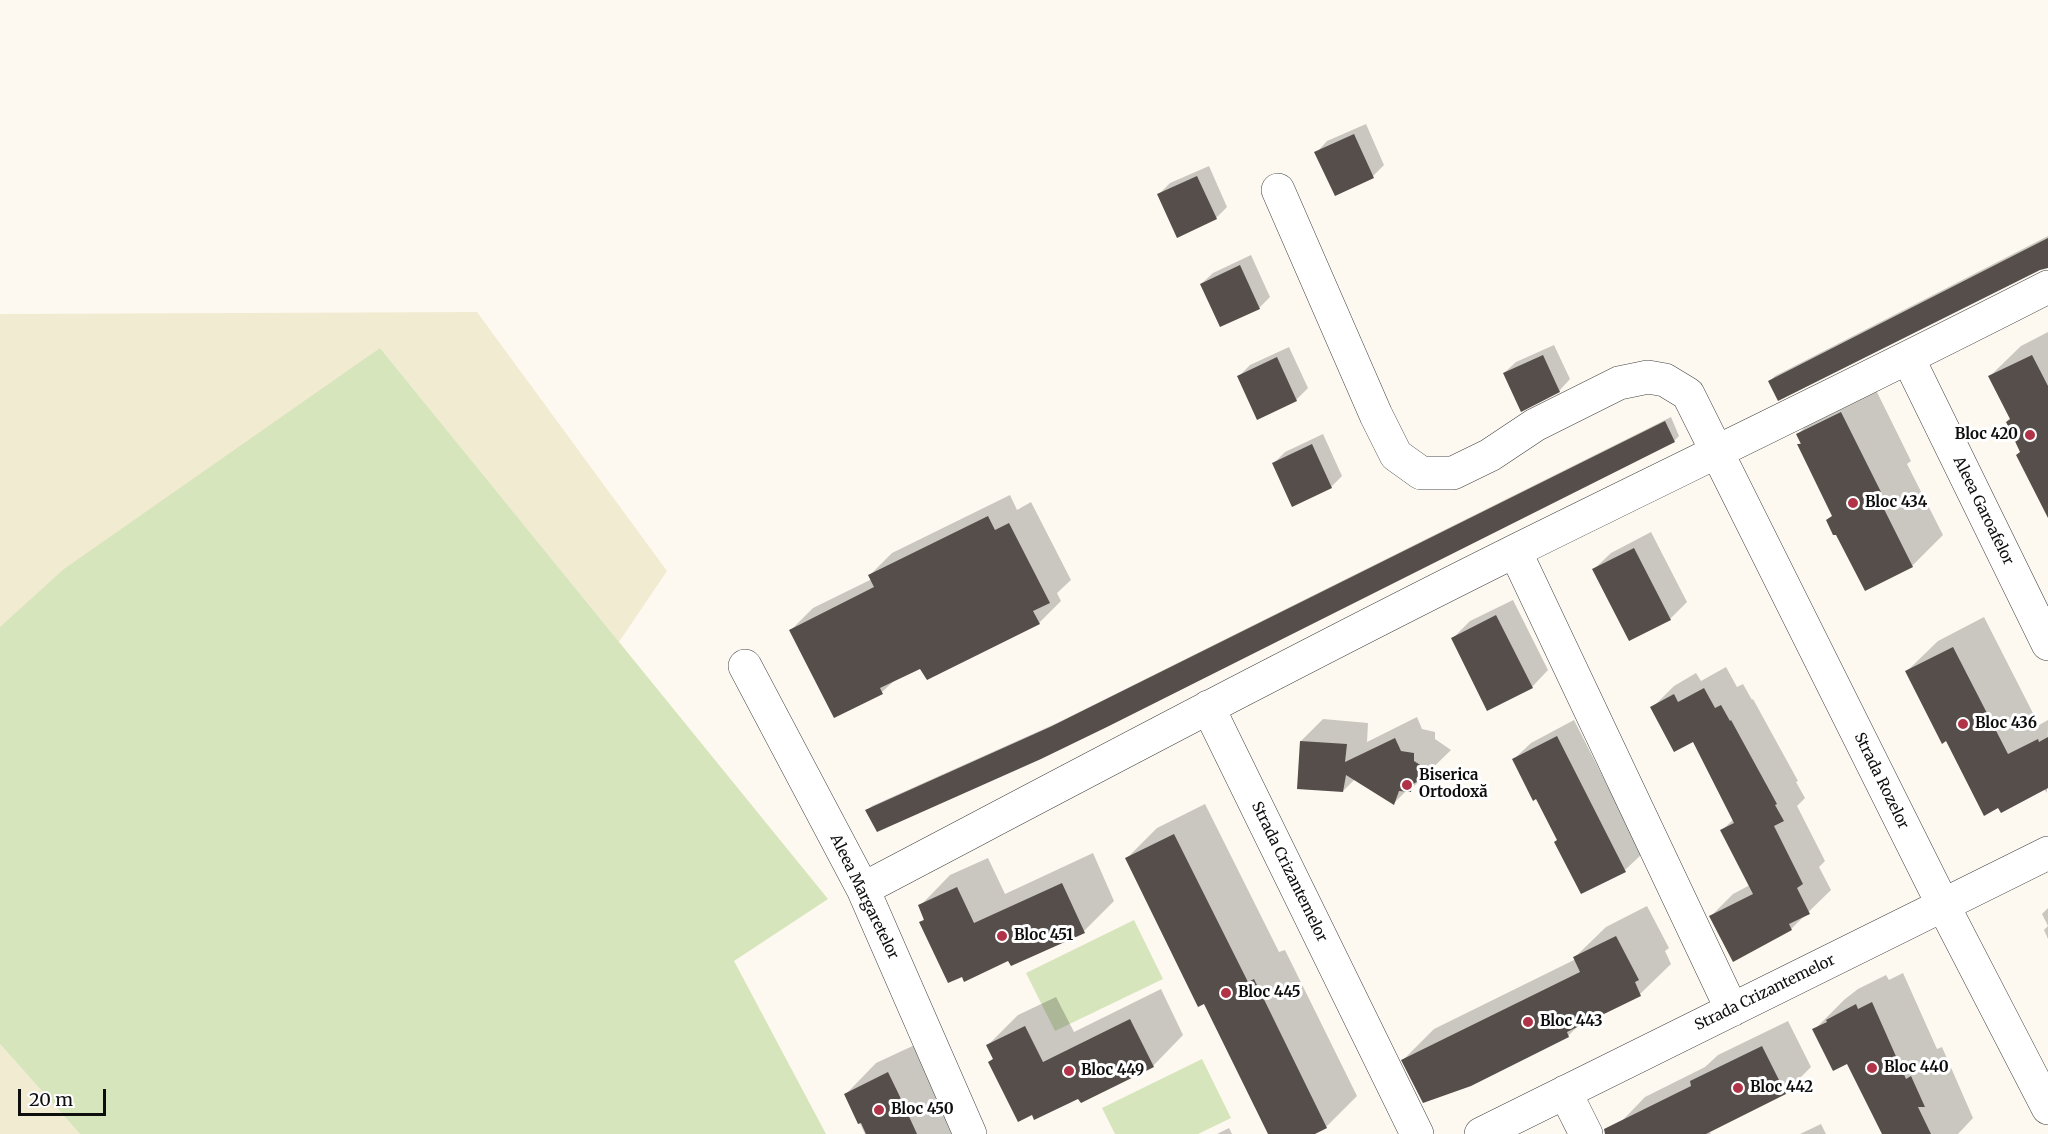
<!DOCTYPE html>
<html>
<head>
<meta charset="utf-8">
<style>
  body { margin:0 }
  #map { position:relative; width:2048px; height:1134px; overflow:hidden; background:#fdf9f0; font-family:Merriweather,serif }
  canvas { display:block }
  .scale { position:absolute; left:18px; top:1089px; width:88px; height:27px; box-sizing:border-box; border:3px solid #0e0e0e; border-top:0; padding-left:8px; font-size:18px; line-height:21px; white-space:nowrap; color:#0e0e0e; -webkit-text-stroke:4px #fff; paint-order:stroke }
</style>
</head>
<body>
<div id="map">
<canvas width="2048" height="1134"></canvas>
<div class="scale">20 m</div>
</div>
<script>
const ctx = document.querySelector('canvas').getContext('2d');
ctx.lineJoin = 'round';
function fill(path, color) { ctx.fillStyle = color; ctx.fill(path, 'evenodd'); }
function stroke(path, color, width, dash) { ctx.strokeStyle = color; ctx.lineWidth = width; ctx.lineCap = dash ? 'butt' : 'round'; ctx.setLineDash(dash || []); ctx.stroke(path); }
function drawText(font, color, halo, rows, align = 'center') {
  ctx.font = font + ' Merriweather,serif'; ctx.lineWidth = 6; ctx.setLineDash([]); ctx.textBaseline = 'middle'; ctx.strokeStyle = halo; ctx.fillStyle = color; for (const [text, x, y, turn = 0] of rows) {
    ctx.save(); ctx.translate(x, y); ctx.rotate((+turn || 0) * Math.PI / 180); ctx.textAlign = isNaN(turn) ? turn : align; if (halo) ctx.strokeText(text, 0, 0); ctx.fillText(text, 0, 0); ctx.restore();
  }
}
fill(new Path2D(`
  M 477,312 L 667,571 L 619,642 L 380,348 L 0,627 L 0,314 Z
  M 0,1044 L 80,1134 L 0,1134 Z`), '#f1ebd2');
fill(new Path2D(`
  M 380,348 L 828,899 L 734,961 L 826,1134 L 80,1134 L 0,1044 L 0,627 L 64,569 Z
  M 1134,920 L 1163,979 L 1055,1031 L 1026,973 Z
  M 1202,1059 L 1231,1118 L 1198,1134 L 1115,1134 L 1102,1108 Z`), '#d6e5bc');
fill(new Path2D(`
  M 1366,124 L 1384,165 L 1373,176 L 1335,194 L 1316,153 L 1327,141 Z
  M 1209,166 L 1227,207 L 1216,218 L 1159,194 L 1170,183 Z
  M 2048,236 L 2048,265 L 1769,382 L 1775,376 Z
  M 1251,255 L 1270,297 L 1259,308 L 1201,284 L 1213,273 Z
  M 2048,332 L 2048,516 L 2022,451 L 2011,419 L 1990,376 L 2021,346 Z
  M 1554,345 L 1570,379 L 1559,391 L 1504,373 L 1516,362 Z
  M 1289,347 L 1308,388 L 1296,400 L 1239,376 L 1250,365 Z
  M 1872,382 L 1911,461 L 1907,464 L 1943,535 L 1912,566 L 1866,589 L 1834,515 L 1799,444 L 1802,441 L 1798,434 L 1828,404 Z
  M 1671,417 L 1679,436 L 1674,441 L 877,830 L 867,811 L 872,806 L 1057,723 Z
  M 1323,434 L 1342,476 L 1331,487 L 1274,463 L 1285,452 Z
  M 1010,495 L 1017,510 L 1031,502 L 1071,580 L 1057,593 L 1061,601 L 1039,623 L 921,667 L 895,680 L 882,692 L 791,630 L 813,608 L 872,579 L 870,575 L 892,553 Z
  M 1651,532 L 1687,602 L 1670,619 L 1594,569 L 1611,553 Z
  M 1513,600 L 1548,670 L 1532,687 L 1453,638 L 1470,621 Z
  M 1984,617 L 2039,725 L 2048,720 L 2047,793 L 2044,789 L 1947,739 L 1907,671 L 1938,641 Z
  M 1726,667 L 1737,687 L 1743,684 L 1752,700 L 1753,699 L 1798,781 L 1796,782 L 1805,798 L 1797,806 L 1825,861 L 1819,867 L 1831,890 L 1791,929 L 1711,916 L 1733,894 L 1750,885 L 1722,830 L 1734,819 L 1694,739 L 1652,708 L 1674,686 L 1696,673 L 1701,681 Z
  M 1417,717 L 1422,729 L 1435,732 L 1435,739 L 1451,750 L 1410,790 L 1407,790 L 1394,803 L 1355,779 L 1343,791 L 1301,741 L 1323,719 L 1368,723 L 1367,742 Z
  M 1574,720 L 1642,854 L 1625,870 L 1558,840 L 1537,797 L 1514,759 L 1531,743 Z
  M 1205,804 L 1279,952 L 1285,950 L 1357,1096 L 1326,1127 L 1312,1134 L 1269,1134 L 1205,1002 L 1126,859 L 1157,828 Z
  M 1093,853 L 1114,901 L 1084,931 L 1008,960 L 921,922 L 925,918 L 920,906 L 950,875 L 988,858 L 1005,894 Z
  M 1647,906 L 1669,948 L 1665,951 L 1671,964 L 1640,994 L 1580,1024 L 1568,1036 L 1403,1060 L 1434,1029 L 1576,959 L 1575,957 L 1606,927 Z
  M 2048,908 L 2048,939 L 2044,930 L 2048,926 L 2042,914 Z
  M 1903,973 L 1937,1049 L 1942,1047 L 1973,1118 L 1958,1134 L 1884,1134 L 1848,1062 L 1814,1030 L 1845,999 L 1858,989 L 1886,975 L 1889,980 Z
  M 1161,989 L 1183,1035 L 1153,1066 L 1079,1097 L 990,1062 L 994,1058 L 988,1045 L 1018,1015 L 1056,997 L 1074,1032 Z
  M 1788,1021 L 1811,1067 L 1785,1093 L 1709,1131 L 1711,1134 L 1625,1134 L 1619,1124 L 1645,1097 L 1705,1067 L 1718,1055 Z
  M 919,1043 L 957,1134 L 865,1134 L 846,1094 L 876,1063 Z
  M 1821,1124 L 1826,1134 L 1800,1134 Z
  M 1229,1128 L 1232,1134 L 1217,1134 Z`), '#0003');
fill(new Path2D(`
  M 1354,134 L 1374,178 L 1335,196 L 1314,152 Z
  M 1197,176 L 1217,219 L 1177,238 L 1157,194 Z
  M 2048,238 L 2048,268 L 2040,270 L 1778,401 L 1768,381 Z
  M 1240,265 L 1260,309 L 1220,327 L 1200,284 Z
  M 1543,355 L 1560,392 L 1521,412 L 1503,373 Z
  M 2032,355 L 2048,386 L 2048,518 L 2016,455 L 2020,452 L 2006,422 L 2010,419 L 1988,376 Z
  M 1277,357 L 1297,401 L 1257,420 L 1237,376 Z
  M 1841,412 L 1881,492 L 1877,495 L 1913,567 L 1865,591 L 1836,535 L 1833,535 L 1826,520 L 1832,516 L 1797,444 L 1801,444 L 1796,434 Z
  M 1665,421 L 1675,442 L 1109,726 L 1041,759 L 877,832 L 865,810 L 1050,727 Z
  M 1312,444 L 1332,488 L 1292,507 L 1272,463 Z
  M 988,516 L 995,530 L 1009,523 L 1050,603 L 1033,611 L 1040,624 L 927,680 L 920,669 L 880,688 L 883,694 L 834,718 L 789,630 L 874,587 L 868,575 Z
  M 1634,548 L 1671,620 L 1629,641 L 1592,569 Z
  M 1496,615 L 1533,688 L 1487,711 L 1451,638 Z
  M 1953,647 L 2008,754 L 2038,739 L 2039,742 L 2048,737 L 2048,788 L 2001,813 L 1998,808 L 1984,816 L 1946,741 L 1942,744 L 1905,671 Z
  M 1704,688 L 1715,708 L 1721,705 L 1730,721 L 1731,720 L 1777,804 L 1775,805 L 1784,821 L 1774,826 L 1803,884 L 1797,888 L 1810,914 L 1789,924 L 1792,930 L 1733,962 L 1709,916 L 1753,894 L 1720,830 L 1734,823 L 1693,742 L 1674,752 L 1650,707 L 1674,694 L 1678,702 Z
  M 1557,736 L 1626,872 L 1581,894 L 1554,842 L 1557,840 L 1536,799 L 1533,801 L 1512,759 Z
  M 1395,738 L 1401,751 L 1414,753 L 1414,761 L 1431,772 L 1412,785 L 1411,792 L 1399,791 L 1394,805 L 1346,775 L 1343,792 L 1297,789 L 1300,741 L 1347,744 L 1345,762 Z
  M 1174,834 L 1248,982 L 1254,979 L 1327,1128 L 1315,1134 L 1268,1134 L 1204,1004 L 1198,1007 L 1125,858 Z
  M 1062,883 L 1085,933 L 1011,966 L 1008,961 L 964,982 L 962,977 L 948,983 L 919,922 L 924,920 L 918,905 L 957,887 L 974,923 Z
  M 1616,936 L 1639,980 L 1635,982 L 1641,996 L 1567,1032 L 1569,1037 L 1471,1086 L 1423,1103 L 1401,1060 L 1580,972 L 1573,957 Z
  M 1872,1002 L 1906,1079 L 1911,1076 L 1925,1107 L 1918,1107 L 1931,1134 L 1882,1134 L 1847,1064 L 1833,1071 L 1812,1029 L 1827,1022 L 1826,1020 L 1856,1004 L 1858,1009 Z
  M 1130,1019 L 1154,1067 L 1081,1103 L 1078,1099 L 1034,1120 L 1032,1115 L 1018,1122 L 988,1062 L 993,1059 L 986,1045 L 1025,1026 L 1043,1062 Z
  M 1762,1046 L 1786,1094 L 1706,1134 L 1605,1134 L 1604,1129 L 1691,1086 L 1690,1081 Z
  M 888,1072 L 902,1101 L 917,1134 L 866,1134 L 861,1123 L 858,1124 L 844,1094 Z`), '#554e4b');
const minor = new Path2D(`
  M 1278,190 L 1376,415 L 1396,455 L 1421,473 L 1453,473 L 1490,455 L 1535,425 L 1619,383 L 1648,377 L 1665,380 L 1688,394 L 1943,905 L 2048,1108
  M 1908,358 L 2048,644
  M 1515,551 L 1732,1010
  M 745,666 L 863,889 L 970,1134
  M 1208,707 L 1417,1134
  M 863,889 C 1080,775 1296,660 1515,551 C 1693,463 1872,377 2048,287
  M 1565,1092 L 1586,1134
  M 1481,1134 L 2048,853`);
stroke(minor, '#414141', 34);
stroke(minor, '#fff', 33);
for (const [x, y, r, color] of [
  [2030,435,6,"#b03348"],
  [1853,503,6,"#b03348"],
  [1963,724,6,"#b03348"],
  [1407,785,6,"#b03348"],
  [1002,936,6,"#b03348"],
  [1226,993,6,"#b03348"],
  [1528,1022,6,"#b03348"],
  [1872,1068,6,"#b03348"],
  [1069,1071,6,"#b03348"],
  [1738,1088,6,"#b03348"],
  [879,1110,6,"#b03348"]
]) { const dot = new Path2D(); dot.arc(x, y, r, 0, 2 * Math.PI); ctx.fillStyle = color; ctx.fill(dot); stroke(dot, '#fff', 2); }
drawText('bold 15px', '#0e0e0e', '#fff', [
  ["Bloc 420",2018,435,"right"],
  ["Bloc 434",1865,503],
  ["Bloc 436",1975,724],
  ["Biserica",1419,776],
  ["Ortodoxă",1419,793],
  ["Bloc 451",1014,936],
  ["Bloc 445",1238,993],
  ["Bloc 443",1540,1022],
  ["Bloc 440",1884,1068],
  ["Bloc 449",1081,1071],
  ["Bloc 442",1750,1088],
  ["Bloc 450",891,1110]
], 'left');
drawText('15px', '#0e0e0e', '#fff', [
  ["Aleea Garoafelor",1983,511,64],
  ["Strada Rozelor",1881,781,64],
  ["Strada Crizantemelor",1289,872,64],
  ["Aleea Margaretelor",864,897,64],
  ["Strada Crizantemelor",1765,993,-26]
]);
</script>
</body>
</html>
